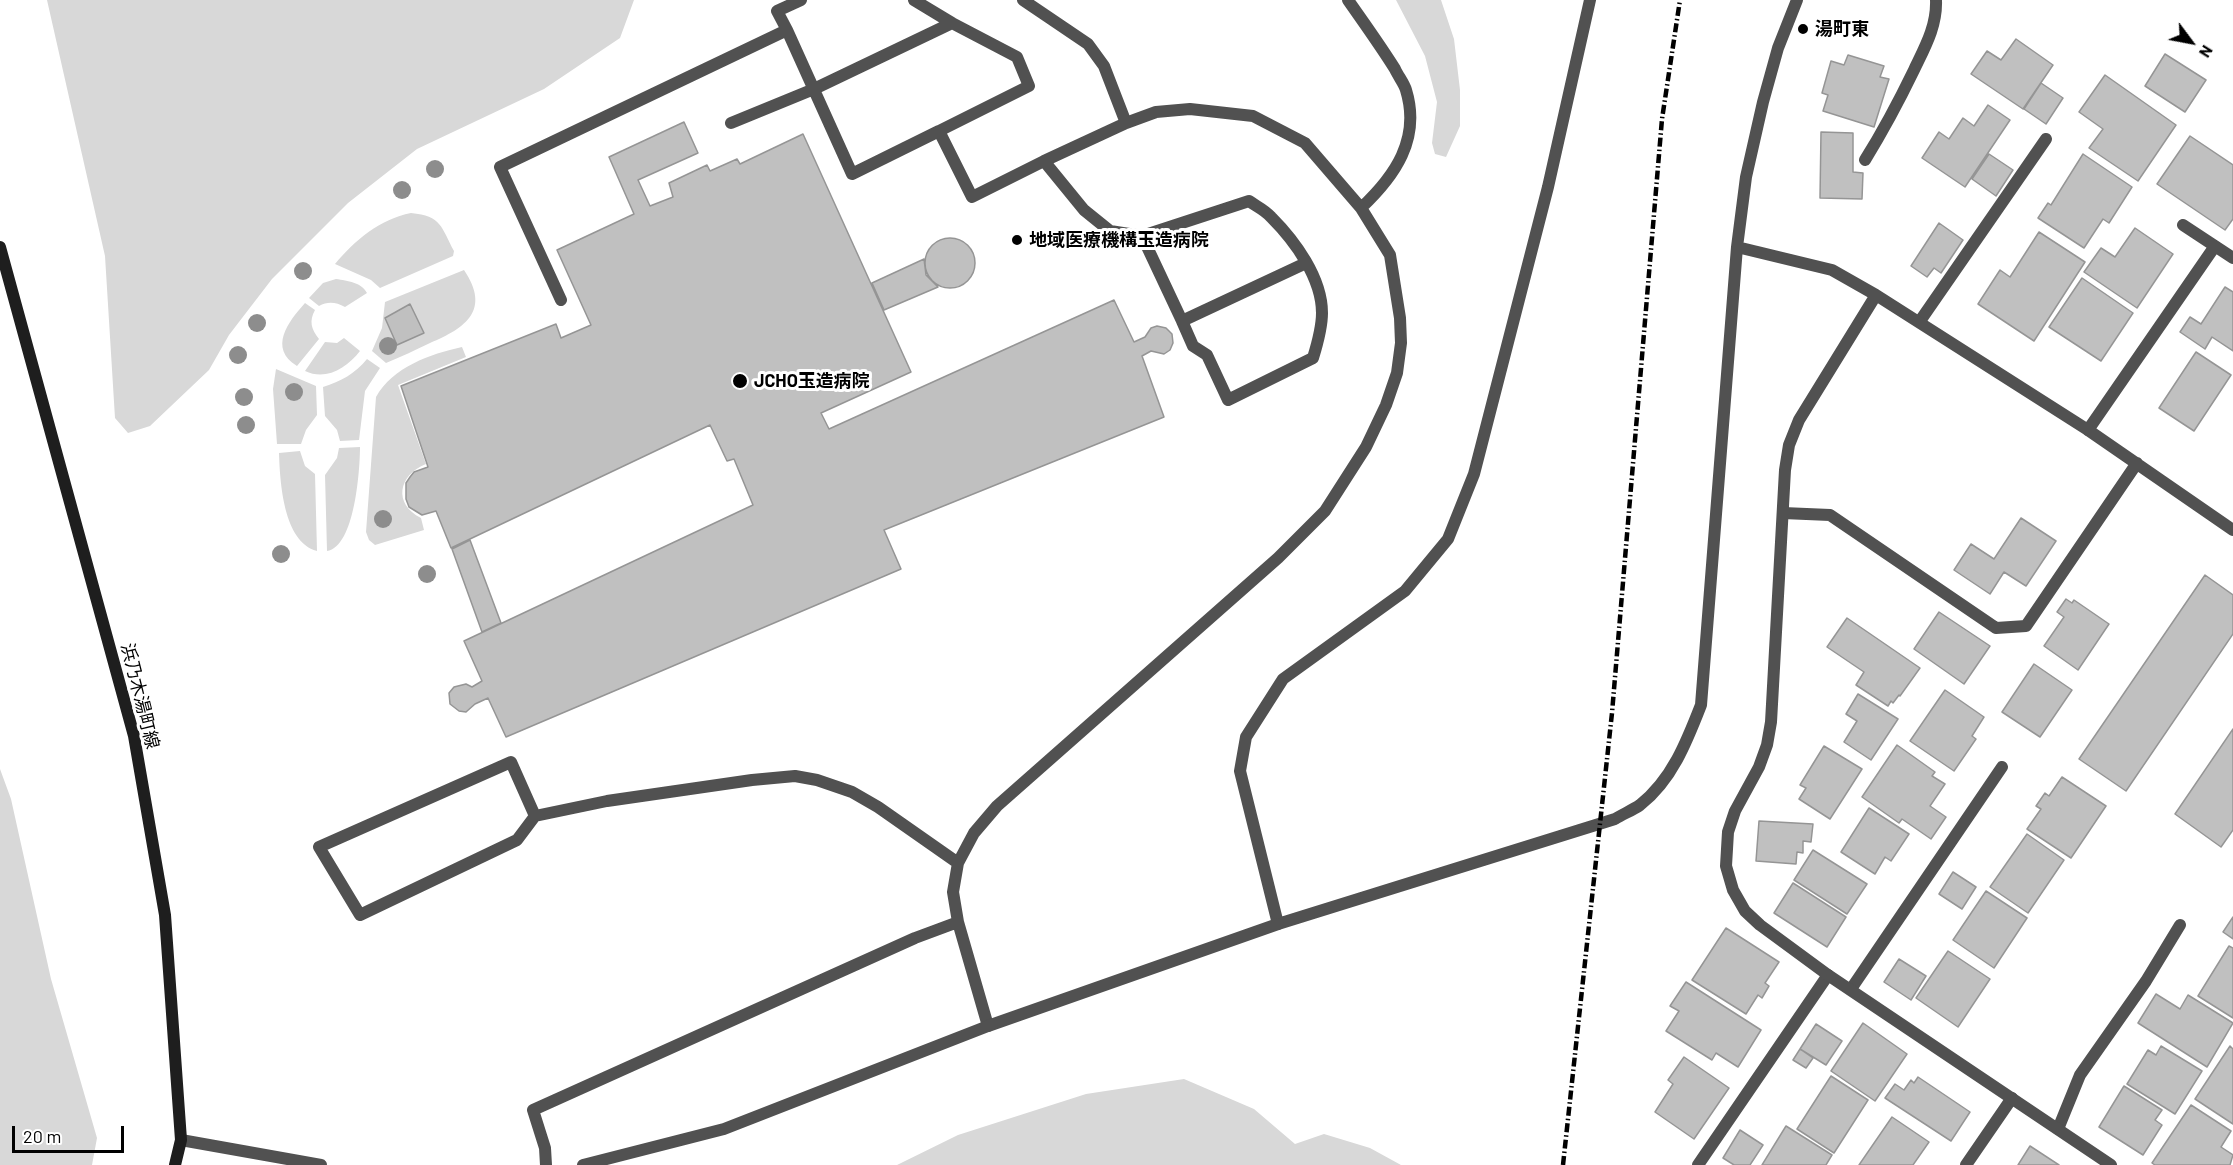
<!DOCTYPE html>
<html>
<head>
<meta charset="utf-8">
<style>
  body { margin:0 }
  #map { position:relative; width:2233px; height:1165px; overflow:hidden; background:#fff; font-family:Barlow,sans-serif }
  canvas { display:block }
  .north { position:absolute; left:2161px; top:12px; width:60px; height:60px; -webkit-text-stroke:4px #fff; paint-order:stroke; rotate:122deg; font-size:16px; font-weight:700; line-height:24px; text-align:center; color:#000 }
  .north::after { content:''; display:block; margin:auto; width:21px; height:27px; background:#000; clip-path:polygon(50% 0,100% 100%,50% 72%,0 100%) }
  .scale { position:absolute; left:12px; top:1126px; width:112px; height:27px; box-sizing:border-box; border:3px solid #000; border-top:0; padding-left:8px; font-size:18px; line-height:21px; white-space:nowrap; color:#000; -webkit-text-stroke:4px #fff; paint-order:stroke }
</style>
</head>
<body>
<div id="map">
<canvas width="2233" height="1165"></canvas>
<div class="north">N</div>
<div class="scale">20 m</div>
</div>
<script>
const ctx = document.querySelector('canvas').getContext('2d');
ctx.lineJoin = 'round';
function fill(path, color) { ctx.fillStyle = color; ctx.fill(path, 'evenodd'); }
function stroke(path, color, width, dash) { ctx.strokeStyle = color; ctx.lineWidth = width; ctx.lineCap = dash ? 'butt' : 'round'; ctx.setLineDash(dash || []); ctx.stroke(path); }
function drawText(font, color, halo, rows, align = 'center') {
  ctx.font = font + ' Barlow,"Noto Sans JP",sans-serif'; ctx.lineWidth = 6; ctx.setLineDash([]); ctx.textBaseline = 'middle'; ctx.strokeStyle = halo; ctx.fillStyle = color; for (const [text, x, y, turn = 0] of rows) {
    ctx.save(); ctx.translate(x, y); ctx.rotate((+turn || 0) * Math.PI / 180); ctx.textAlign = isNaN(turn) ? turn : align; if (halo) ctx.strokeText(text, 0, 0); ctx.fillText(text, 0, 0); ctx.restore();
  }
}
fill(new Path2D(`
  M 47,0 L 634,0 L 620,38 L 544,89 L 417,149 L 348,203 L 272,279 L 229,335 L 209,370 L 150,426 L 128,433 L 115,418 L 105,256 Z
  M 1396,0 L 1441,0 L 1454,39 L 1460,90 L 1460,126 L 1446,157 L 1435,154 L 1432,143 L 1437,102 L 1425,56 Z
  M 411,213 C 442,216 441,227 454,251 L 453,256 L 380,288 L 371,280 L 335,264 C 355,240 380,219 411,213 Z
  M 464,270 C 491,310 466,328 430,343 C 415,350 401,357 386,363 L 372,351 L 382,328 L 385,302 Z
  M 336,279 C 348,281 361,282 367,293 L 345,307 C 336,302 328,301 319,306 L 309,298 L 323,283 Z
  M 305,303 L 315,310 C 309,321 311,329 319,339 L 297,366 C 268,348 288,322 305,303 Z
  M 344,338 L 360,351 C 347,368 326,381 305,371 L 325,342 L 337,343 Z
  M 462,347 L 466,357 L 398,385 L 426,464 C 398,475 393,504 421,518 L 424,530 L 375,545 L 369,540 L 366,532 L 376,397 C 393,367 430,354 462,347 Z
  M 367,359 L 380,368 L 365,391 L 359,440 L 340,441 L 337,430 L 325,416 L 323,387 C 341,381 355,374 367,359 Z
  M 276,369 L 316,386 L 317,415 L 306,430 L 301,444 L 277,444 L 273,389 Z
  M 360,447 C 360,469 355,547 327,551 L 325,475 L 337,458 L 339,448 Z
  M 300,451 L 305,466 L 315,474 L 317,551 C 283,542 280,481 279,453 Z
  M 0,769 L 11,799 L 51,979 L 97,1138 L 92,1165 L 0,1165 Z
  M 1184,1079 L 1254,1109 L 1295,1144 L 1324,1134 L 1370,1148 L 1401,1165 L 897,1165 L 958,1135 L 1086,1094 Z`), '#d8d8d8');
const building = new Path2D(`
  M 2016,39 L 2053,65 L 2023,109 L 1971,74 L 1987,51 L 2001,60 Z
  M 2165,54 L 2206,80 L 2185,112 L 2145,86 Z
  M 1848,55 L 1884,66 L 1880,77 L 1889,79 L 1874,127 L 1823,111 L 1828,95 L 1822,93 L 1831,61 L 1844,65 Z
  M 2105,75 L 2176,125 L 2138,181 L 2089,148 L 2103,129 L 2079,112 Z
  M 2041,83 L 2063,98 L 2046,124 L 2024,109 Z
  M 1988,105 L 2010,120 L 1965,187 L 1922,158 L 1939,132 L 1949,139 L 1963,118 L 1974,126 Z
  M 684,122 L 698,153 L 638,180 L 650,206 L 673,197 L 669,183 L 707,165 L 710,171 L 737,159 L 740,164 L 803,134 L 911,372 L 821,413 L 829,429 L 1114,300 L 1134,342 L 1145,337 L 1151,328 L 1157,326 L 1166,328 L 1172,334 L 1173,343 L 1170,350 L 1164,354 L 1151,351 L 1142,356 L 1164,417 L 884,530 L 901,569 L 506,737 L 488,698 L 475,704 L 466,712 L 459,711 L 450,704 L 449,693 L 454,687 L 466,684 L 472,687 L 482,681 L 464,641 L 753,505 L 734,459 L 727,461 L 710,425 L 451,548 L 436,511 L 422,515 L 409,507 L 406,499 L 406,483 L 410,477 L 414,472 L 428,467 L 401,386 L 556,324 L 561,338 L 591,325 L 557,250 L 634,214 L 609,157 Z
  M 1821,132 L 1853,133 L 1853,172 L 1863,173 L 1862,199 L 1820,198 Z
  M 2190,136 L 2233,165 L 2233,219 L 2225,230 L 2157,184 Z
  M 1989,154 L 2013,170 L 1996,196 L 1972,179 Z
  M 2083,154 L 2132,187 L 2109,223 L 2103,219 L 2084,248 L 2038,218 L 2048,203 L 2051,205 Z
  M 1939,223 L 1963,240 L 1941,273 L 1934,268 L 1927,277 L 1911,266 Z
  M 2135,228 L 2173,254 L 2137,308 L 2084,272 L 2101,248 L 2115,257 Z
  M 2039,232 L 2085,262 L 2034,341 L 1978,304 L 2000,270 L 2010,277 Z
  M925 263a25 25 0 1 1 50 0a25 25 0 1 1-50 0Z
  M 924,259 L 926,275 L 938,287 L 884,310 L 872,283 Z
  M 2082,278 L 2133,313 L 2101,361 L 2049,327 Z
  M 2225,287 L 2233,292 L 2233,351 L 2212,337 L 2205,349 L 2180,332 L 2190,317 L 2201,324 Z
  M 410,304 L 424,333 L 397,345 L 385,318 Z
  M 2196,352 L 2231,375 L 2194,431 L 2159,408 Z
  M 2021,518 L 2056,541 L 2026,586 L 2004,572 L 1990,594 L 1954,570 L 1971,544 L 1994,559 Z
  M 470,540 L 501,623 L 482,632 L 452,549 Z
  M 2205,575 L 2233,595 L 2233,634 L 2126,791 L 2079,759 Z
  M 2066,599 L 2072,603 L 2074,600 L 2109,624 L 2078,670 L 2044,646 L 2064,617 L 2057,612 Z
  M 1939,612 L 1990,646 L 1964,684 L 1914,649 Z
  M 1847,618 L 1920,668 L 1900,696 L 1899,695 L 1893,703 L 1891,701 L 1888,706 L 1856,685 L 1864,672 L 1827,647 Z
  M 2034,664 L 2072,690 L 2040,737 L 2002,712 Z
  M 1945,690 L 1984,717 L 1972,736 L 1976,739 L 1954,771 L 1910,741 Z
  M 1858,694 L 1898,719 L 1871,760 L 1844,742 L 1857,721 L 1846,714 Z
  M 2233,729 L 2233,830 L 2221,847 L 2175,814 Z
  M 1897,745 L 1935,772 L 1932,776 L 1945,784 L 1930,806 L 1946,817 L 1931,839 L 1902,819 L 1899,823 L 1862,797 Z
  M 1824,746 L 1862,769 L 1830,819 L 1799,799 L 1806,788 L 1800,785 Z
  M 2062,777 L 2106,806 L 2071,858 L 2027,829 L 2041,809 L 2036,806 L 2045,793 L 2049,796 Z
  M 1869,808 L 1909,834 L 1891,861 L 1885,857 L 1875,874 L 1841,852 Z
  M 1759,821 L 1813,824 L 1811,842 L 1803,841 L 1803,853 L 1797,852 L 1796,864 L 1756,861 Z
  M 2027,834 L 2064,860 L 2028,913 L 1990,887 Z
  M 1813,850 L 1867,884 L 1847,914 L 1794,880 Z
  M 1953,872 L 1976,887 L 1962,909 L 1939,894 Z
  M 1793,883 L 1846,917 L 1827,947 L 1774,913 Z
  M 1986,891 L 2027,918 L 1994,968 L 1953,940 Z
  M 2233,917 L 2233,939 L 2223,932 Z
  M 1726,928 L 1779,962 L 1765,983 L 1769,986 L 1762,998 L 1758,995 L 1746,1014 L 1692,980 Z
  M 2229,946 L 2233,948 L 2233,1018 L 2198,996 Z
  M 1948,951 L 1990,979 L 1958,1027 L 1916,998 Z
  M 1899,959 L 1926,976 L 1911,1000 L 1884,982 Z
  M 1686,982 L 1761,1030 L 1738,1067 L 1716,1053 L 1712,1060 L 1666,1031 L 1679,1011 L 1670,1006 Z
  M 2156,994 L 2180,1009 L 2188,995 L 2233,1023 L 2207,1067 L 2138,1023 Z
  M 1863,1023 L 1907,1054 L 1875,1101 L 1831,1071 Z
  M 1816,1024 L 1842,1041 L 1826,1065 L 1800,1049 Z
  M 2161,1046 L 2202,1071 L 2175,1114 L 2127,1084 L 2148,1050 L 2156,1055 Z
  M 2230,1046 L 2233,1049 L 2233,1124 L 2195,1099 Z
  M 1800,1049 L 1813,1058 L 1806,1068 L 1793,1060 Z
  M 1684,1057 L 1729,1088 L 1694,1139 L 1655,1112 L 1673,1084 L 1668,1080 Z
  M 1831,1076 L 1868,1100 L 1834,1153 L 1797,1129 Z
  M 1918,1077 L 1970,1112 L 1951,1141 L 1885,1098 L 1895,1084 L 1904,1090 L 1911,1080 L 1914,1083 Z
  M 2124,1086 L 2162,1110 L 2155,1120 L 2162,1125 L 2143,1155 L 2099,1127 Z
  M 2191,1105 L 2231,1131 L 2221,1147 L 2233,1155 L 2230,1165 L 2155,1165 L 2152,1163 Z
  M 1892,1117 L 1929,1142 L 1913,1165 L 1859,1165 Z
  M 1786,1126 L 1832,1155 L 1826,1165 L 1762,1165 Z
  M 1740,1130 L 1763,1145 L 1750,1165 L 1734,1165 L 1723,1158 Z
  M 2030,1146 L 2059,1165 L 2018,1165 Z`);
fill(building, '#c0c0c0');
stroke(building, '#959595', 1.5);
stroke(new Path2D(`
  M 914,0 L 952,23
  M 1023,0 L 1088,44 L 1104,66 L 1126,123 L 1044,161
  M 1348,0 C 1364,23 1380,45 1395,69 C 1398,76 1404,83 1406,90 C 1421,139 1395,176 1361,208
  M 787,30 L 777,11 L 801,0
  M 731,123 L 814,89 L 952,23 L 1017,57 L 1029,86 L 939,131 L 972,197 L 1044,161 L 1084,210 L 1110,231 L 1142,236 L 1249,201 C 1256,206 1265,210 1271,217 C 1295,241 1322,278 1322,313 C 1322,328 1317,345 1313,358 L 1228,400 L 1207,355 L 1193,346 L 1182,321
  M 2183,225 L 2233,258
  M 1142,236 L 1182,321 L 1306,263
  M 561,300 L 500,167 L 787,30 L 852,174 L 939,131
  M 1920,321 L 2046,139
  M 2088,430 L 2215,246
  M 535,816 L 517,840 L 360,915 L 319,847 L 511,762 L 535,816 L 607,801 L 752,780 L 795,776 L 817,780 L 852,792 L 878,807 L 958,863 L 974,833 L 997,806 L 1278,558 L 1325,511 L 1366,447 L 1386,405 L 1397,373 L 1401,343 L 1400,318 L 1390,255 L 1361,208 L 1305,143 L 1253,116 L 1190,109 L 1156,112 L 1126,123
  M 958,922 L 988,1026
  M 1851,989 L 2002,767
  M 2058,1129 L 2080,1075 L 2146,981 L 2180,925
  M 546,1165 L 545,1148 L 533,1110 L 915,938 L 958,922 L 953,892 L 958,863
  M 1698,1165 L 1828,975
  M 1966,1165 L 2012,1098`), '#515151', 12);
stroke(new Path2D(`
  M 1590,0 L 1548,187 L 1474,474 L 1448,539 L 1405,591 L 1283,679 L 1246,737 L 1240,771 L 1278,924 L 1615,819 C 1623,814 1633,810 1640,805 C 1672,780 1687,741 1701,705 L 1737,247 L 1746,177 L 1763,102 L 1778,48 L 1797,0
  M 1865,160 C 1883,131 1899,101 1914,70 C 1925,47 1937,26 1936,0
  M 1737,247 L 1832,270 L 1876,295 L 2088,430 L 2233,530
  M 1876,295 L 1799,420 L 1789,445 L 1785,470 L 1771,722 L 1767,745 L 1759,767 L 1735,811 L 1728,832 L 1726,866 L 1733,890 L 1745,911 L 1760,925 L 1828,975 L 2111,1165
  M 1783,513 L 1830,515 L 1996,628 L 2026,626 L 2137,463`), '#515151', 12);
stroke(new Path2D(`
  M 181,1140 L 321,1165
  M 583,1165 L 724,1129 L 988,1026 L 1278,924`), '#515151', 12);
stroke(new Path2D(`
  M 0,247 L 134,736 L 165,915 L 181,1140 L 175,1165`), '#1e1e1e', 12);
stroke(new Path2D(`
  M 1563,1165 L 1612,713 L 1662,119 L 1680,0`), '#000', 4.5, [9, 3, 1.5, 3]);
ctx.fillStyle = '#8d8d8d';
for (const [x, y] of [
  [435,169],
  [402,190],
  [303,271],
  [257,323],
  [388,346],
  [238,355],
  [294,392],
  [244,397],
  [246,425],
  [383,519],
  [281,554],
  [427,574]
]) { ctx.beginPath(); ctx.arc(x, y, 9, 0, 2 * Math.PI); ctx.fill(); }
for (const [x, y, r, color] of [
  [1803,29,6,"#000"],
  [1017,240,6,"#000"],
  [740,381,8,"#000"]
]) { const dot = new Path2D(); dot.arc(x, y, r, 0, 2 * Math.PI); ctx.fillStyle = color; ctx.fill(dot); stroke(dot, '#fff', 2); }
drawText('bold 18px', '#000', '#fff', [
  ["湯町東",1815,29],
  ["地域医療機構玉造病院",1029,240],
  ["JCHO玉造病院",754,381]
], 'left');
drawText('18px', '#000', '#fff', [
  ["浜乃木湯町線",140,696,76]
]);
</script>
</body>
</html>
